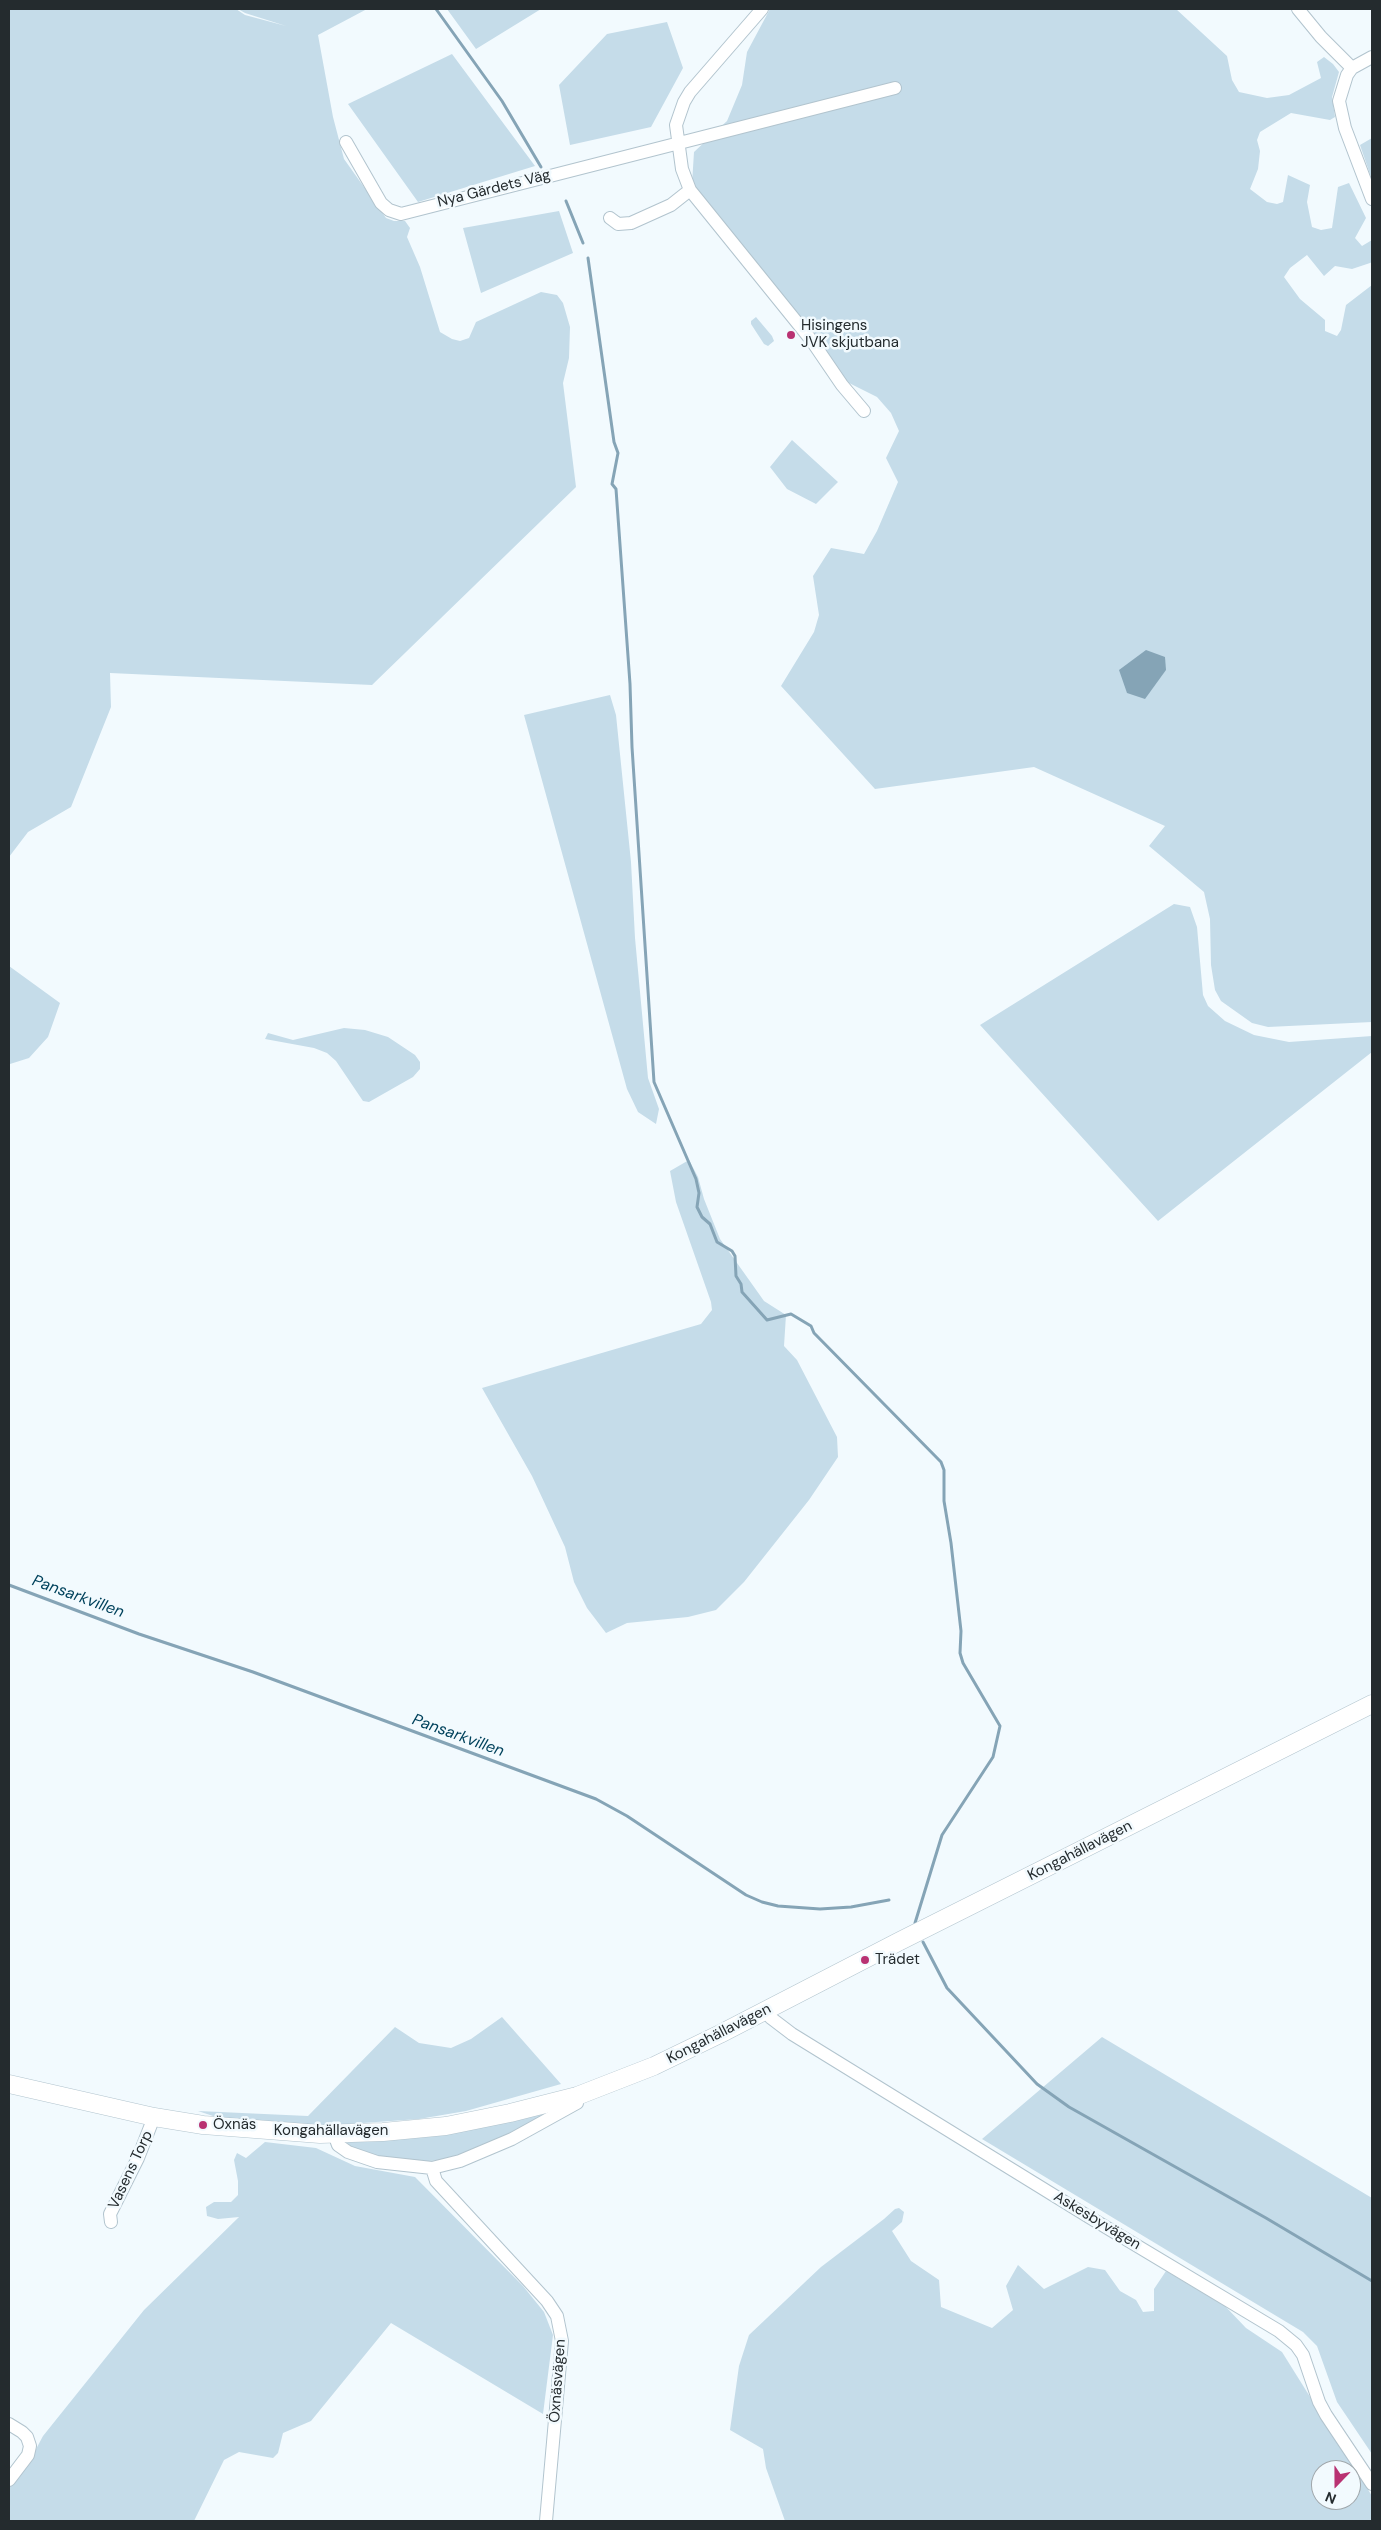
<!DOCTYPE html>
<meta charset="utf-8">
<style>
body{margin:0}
#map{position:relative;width:1381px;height:2530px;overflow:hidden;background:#f2fafe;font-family:"DM Sans",sans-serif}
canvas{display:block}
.frame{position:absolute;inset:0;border:10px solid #242b2e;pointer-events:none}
.north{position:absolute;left:1311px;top:2460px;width:50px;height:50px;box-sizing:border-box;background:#f2fafe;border:1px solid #a0a7ab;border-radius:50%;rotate:202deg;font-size:14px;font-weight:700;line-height:20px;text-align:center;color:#242b2e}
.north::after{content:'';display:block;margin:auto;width:18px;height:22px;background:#b93272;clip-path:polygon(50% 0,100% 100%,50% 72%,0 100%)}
</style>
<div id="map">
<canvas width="1381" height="2530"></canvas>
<div class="frame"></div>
<div class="north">N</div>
</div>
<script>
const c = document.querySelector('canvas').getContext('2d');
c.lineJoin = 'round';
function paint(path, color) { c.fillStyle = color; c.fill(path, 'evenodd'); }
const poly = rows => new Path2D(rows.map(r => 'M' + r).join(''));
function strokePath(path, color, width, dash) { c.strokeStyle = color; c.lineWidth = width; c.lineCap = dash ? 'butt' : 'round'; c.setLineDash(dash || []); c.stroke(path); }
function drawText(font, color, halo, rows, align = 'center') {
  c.font = font + ' "DM Sans",sans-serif'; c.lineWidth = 5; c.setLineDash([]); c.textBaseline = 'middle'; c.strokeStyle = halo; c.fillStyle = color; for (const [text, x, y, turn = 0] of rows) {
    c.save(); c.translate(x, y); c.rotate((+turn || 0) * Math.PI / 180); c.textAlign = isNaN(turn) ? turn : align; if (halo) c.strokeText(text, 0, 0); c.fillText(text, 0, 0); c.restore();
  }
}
paint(poly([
 [9,9,236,9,245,15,286,26,245,13,238,9,367,9,318,35,333,117,344,159,386,218,394,221,405,221,410,228,407,237,420,267,440,332,452,339,460,341,469,338,476,322,541,292,557,295,563,303,570,327,569,358,563,383,576,487,372,685,110,673,111,707,71,807,28,832,9,857],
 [447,9,541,9,476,49],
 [770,9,1176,9,1227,56,1232,80,1239,92,1267,98,1289,95,1321,78,1317,62,1324,57,1333,64,1339,72,1332,97,1335,117,1330,120,1291,113,1260,132,1257,140,1260,151,1258,169,1250,189,1267,202,1277,204,1283,202,1288,175,1310,185,1307,202,1312,227,1321,230,1332,228,1338,187,1349,183,1366,218,1355,238,1362,246,1372,240,1372,262,1370,263,1352,269,1335,266,1324,276,1307,255,1290,268,1284,277,1300,299,1325,320,1325,331,1337,336,1341,330,1346,305,1372,285,1372,1022,1268,1027,1252,1023,1221,1001,1215,990,1211,965,1210,919,1204,892,1149,846,1165,826,1034,767,875,789,781,686,814,632,819,615,813,576,831,548,864,554,877,531,898,482,886,458,899,431,891,413,877,397,843,380,809,326,770,282,692,184,694,152,727,121,742,85,747,52],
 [667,22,683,68,651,127,570,145,559,85,607,34],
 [452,54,535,166,418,202,348,104],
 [1372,138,1372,180,1360,145],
 [559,211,573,253,481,293,463,228],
 [756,317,772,336,774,341,768,346,764,344,751,324,751,321],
 [792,440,838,482,816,504,787,489,770,467],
 [610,695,616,715,631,862,635,938,648,1078,659,1109,656,1124,638,1112,627,1089,524,715],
 [1174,904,1190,907,1197,927,1203,995,1208,1006,1225,1021,1254,1035,1289,1042,1372,1036,1372,1052,1158,1221,980,1025],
 [9,966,60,1003,48,1037,29,1058,10,1064,9,1068],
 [344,1028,365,1030,388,1037,415,1055,420,1062,420,1069,413,1077,369,1102,363,1101,336,1061,327,1053,314,1048,265,1039,268,1033,293,1040],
 [689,1160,698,1177,704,1199,720,1239,764,1301,786,1315,784,1346,797,1360,837,1437,838,1457,809,1500,744,1582,716,1610,688,1617,627,1623,606,1633,587,1608,574,1582,565,1547,532,1476,482,1388,701,1324,712,1310,711,1302,676,1202,670,1171],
 [502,2017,561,2084,466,2111,419,2119,320,2126,216,2117,198,2111,308,2116,395,2027,419,2043,451,2048,471,2039],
 [1102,2037,1372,2198,1372,2454,1337,2402,1317,2346,1303,2332,982,2139],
 [552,2109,510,2136,445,2160,397,2163,349,2148,347,2141],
 [265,2142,316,2148,355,2166,415,2177,523,2286,544,2312,553,2335,543,2414,391,2323,311,2421,283,2433,278,2453,273,2458,239,2452,224,2460,194,2521,9,2521,9,2488,35,2451,43,2436,144,2310,239,2217,218,2219,207,2216,206,2207,214,2202,231,2202,238,2195,238,2181,234,2160,237,2153,246,2158],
 [899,2208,904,2212,902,2222,892,2231,911,2261,939,2280,941,2307,992,2328,1013,2310,1006,2286,1018,2265,1044,2289,1088,2267,1105,2270,1120,2291,1136,2300,1143,2312,1154,2311,1154,2289,1166,2271,1225,2306,1246,2328,1282,2352,1372,2496,1372,2521,785,2521,766,2468,763,2449,730,2430,739,2366,749,2335,821,2267,884,2219,895,2209],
 [1321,2470,1351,2470,1351,2500,1321,2500]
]), '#c5dce9');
paint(poly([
 [1146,650,1165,657,1166,670,1145,699,1127,693,1119,670]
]), '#85a4b6');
strokePath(poly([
 [436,9,502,101,541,167],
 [566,201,583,243],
 [588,258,614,442,618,453,612,484,616,489,630,684,632,747,654,1082,696,1179,699,1193,697,1207,702,1217,710,1224,717,1242,732,1251,735,1256,736,1276,741,1284,742,1292,767,1320,791,1314,811,1326,814,1333,941,1462,944,1470,944,1501,951,1543,961,1631,960,1653,963,1663,1000,1726,993,1757,942,1835,915,1923],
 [9,1585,139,1634,253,1672,596,1799,627,1816,746,1895,762,1902,778,1906,820,1909,851,1907,889,1900],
 [923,1942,947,1988,1037,2084,1069,2107,1266,2218,1372,2281]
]), '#85a4b6', 3);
const street = poly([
 [762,9,690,92,684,102,676,125,682,169,690,190,812,341,842,385,864,411],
 [1298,9,1321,37,1352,68],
 [1372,57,1352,68,1347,75,1339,101,1345,128,1372,199],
 [346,142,381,203,389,210,401,214,895,88],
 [610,218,618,224,631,223,671,205,690,190],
 [765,2011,771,2018,792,2034,1089,2217,1279,2331,1296,2345,1303,2355,1319,2402,1326,2415,1372,2484],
 [334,2134,338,2145,348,2152,377,2162,432,2168,460,2161,512,2139,577,2103,577,2096],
 [432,2168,436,2181,547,2301,557,2316,562,2341,546,2521],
 [111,2222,110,2214,138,2158,154,2117],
 [9,2424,22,2432,27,2437,30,2446,28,2455,9,2480]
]);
const secondary = poly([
 [9,2084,154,2117,203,2125,320,2134,383,2132,446,2126,510,2113,577,2096,654,2066,720,2034,900,1941,1372,1704]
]);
strokePath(street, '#b2c4ce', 14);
strokePath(secondary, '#b2c4ce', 19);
strokePath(street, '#fff', 12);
strokePath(secondary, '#fff', 18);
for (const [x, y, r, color] of [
 [791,335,5,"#b93272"],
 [865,1960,5,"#b93272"],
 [203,2125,5,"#b93272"]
]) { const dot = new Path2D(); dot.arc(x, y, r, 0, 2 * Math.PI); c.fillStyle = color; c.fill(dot); strokePath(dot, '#f2fafe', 2); }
drawText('15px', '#242b2e', '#f2fafe', [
 ["Nya Gärdets Väg",494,189,-14],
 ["Kongahällavägen",1080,1851,-27],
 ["Kongahällavägen",719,2034,-27],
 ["Kongahällavägen",331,2131],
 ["Vasens Torp",131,2170,-65],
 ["Askesbyvägen",1097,2221,31],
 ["Öxnäsvägen",558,2381,-86]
]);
drawText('15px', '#242b2e', '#f2fafe', [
 ["Hisingens",801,326],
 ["JVK skjutbana",801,343],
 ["Trädet",875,1960],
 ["Öxnäs",213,2125]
], 'left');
drawText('italic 16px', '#00425c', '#f2fafe', [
 ["Pansarkvillen",78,1597,20],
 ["Pansarkvillen",458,1736,20]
]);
</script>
